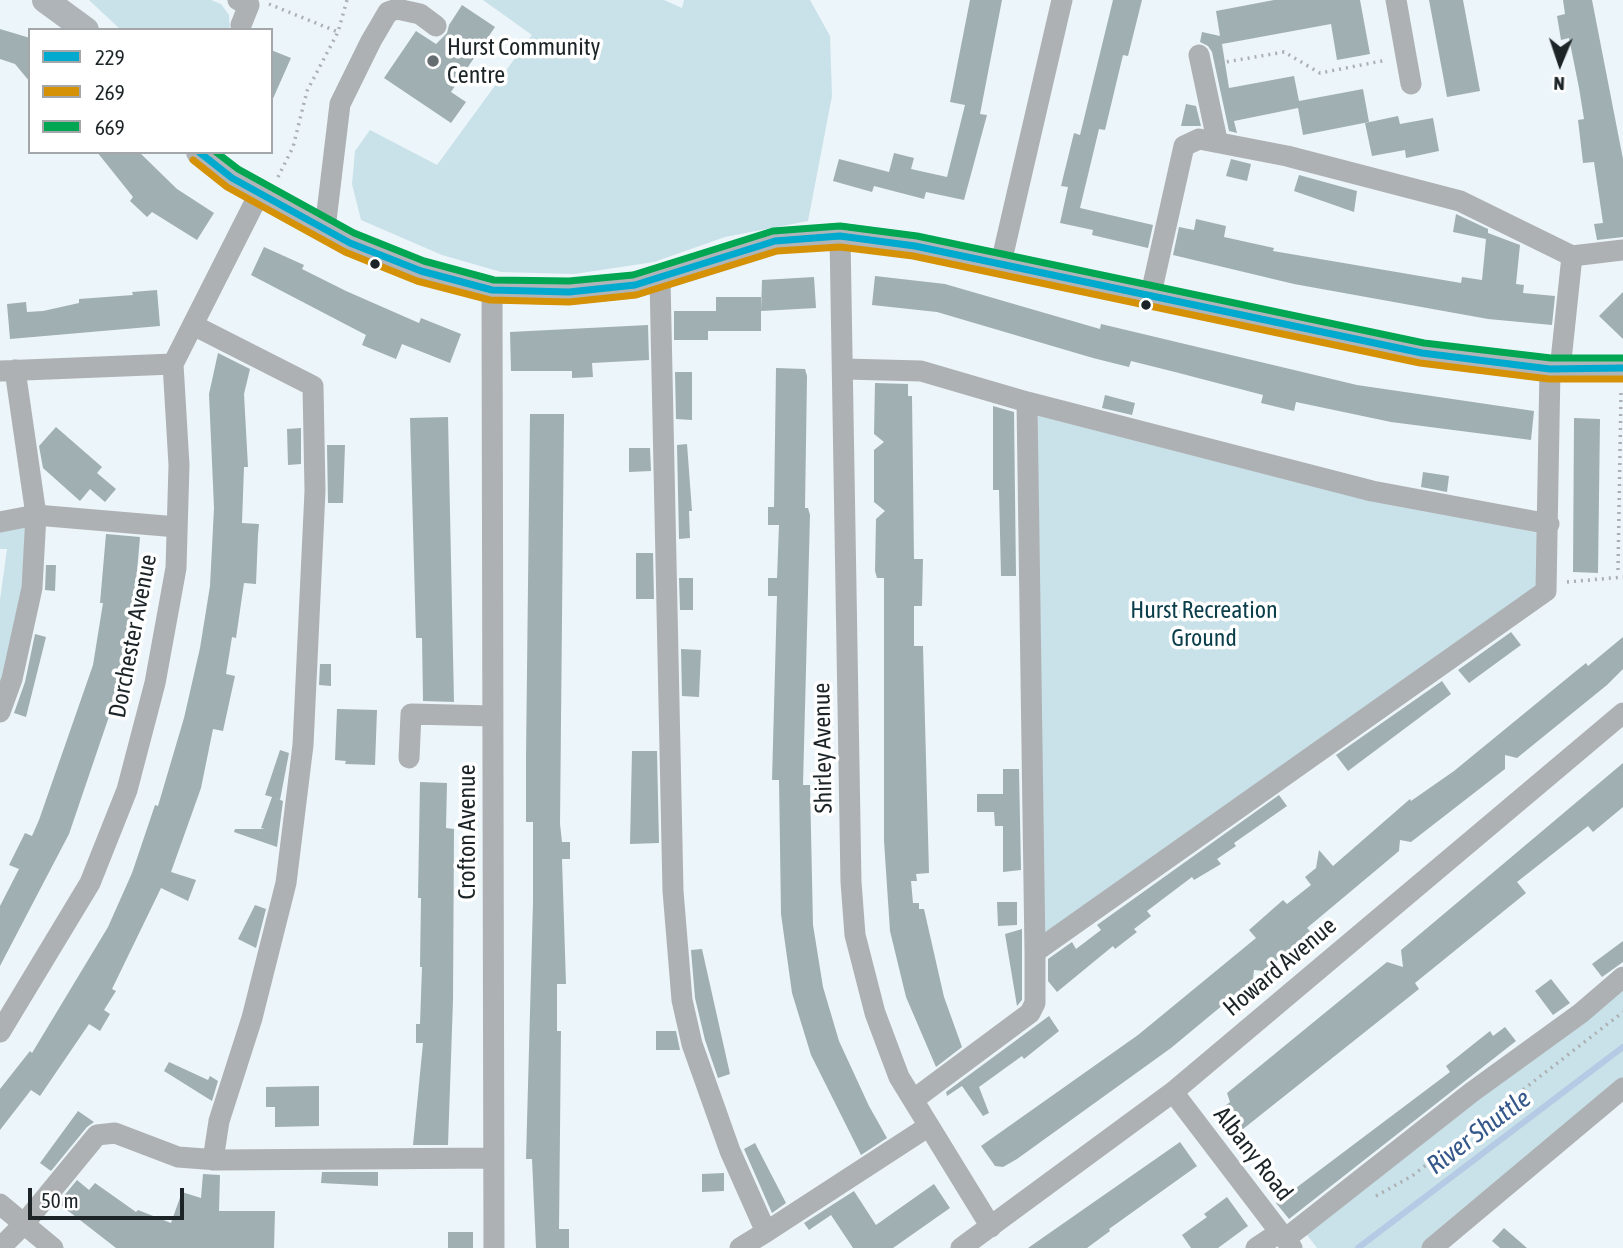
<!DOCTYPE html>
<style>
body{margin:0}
#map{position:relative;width:1623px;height:1248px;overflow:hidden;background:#ecf5f9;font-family:"Asap Condensed",sans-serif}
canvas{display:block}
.legend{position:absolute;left:28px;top:28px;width:245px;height:126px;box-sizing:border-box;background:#fff;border:2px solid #a4a7a9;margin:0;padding:9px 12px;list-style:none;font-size:21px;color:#1c2427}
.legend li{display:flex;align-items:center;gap:14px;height:35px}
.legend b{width:35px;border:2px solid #a4a7a9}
.north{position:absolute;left:1525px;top:28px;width:70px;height:70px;-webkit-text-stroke:5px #fff;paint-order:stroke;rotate:182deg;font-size:19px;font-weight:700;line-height:28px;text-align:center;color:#1c2427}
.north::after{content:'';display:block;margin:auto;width:24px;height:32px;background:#1c2427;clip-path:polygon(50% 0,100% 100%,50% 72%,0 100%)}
.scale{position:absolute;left:28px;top:1188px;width:156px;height:32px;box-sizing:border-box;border:4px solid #1c2427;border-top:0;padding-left:9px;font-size:21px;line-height:24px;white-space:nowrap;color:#1c2427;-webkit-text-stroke:5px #fff;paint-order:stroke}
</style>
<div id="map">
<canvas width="1623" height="1248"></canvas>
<ul class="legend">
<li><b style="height:9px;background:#00a9ce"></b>229</li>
<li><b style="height:9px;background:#d69206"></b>269</li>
<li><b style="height:9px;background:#00a651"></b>669</li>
</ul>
<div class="north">N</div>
<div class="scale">50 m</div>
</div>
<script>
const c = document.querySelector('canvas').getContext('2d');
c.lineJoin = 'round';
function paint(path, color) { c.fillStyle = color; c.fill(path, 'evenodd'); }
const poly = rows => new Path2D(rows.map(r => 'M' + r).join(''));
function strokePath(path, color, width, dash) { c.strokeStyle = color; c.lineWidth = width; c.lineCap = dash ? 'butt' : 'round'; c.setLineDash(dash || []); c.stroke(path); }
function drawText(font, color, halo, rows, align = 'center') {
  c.font = font + ' "Asap Condensed",sans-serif'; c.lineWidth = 7; c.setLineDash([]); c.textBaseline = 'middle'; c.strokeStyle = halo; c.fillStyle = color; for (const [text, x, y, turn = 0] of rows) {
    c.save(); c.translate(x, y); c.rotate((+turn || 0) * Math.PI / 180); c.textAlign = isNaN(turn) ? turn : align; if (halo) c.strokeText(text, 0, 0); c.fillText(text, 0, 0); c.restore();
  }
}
paint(poly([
 [89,0,211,0,221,4,229,15,230,30,121,30],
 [483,0,664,0,682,8,684,0,810,0,830,36,832,96,808,221,725,237,654,262,574,274,501,272,442,255,361,220,352,184,355,151,370,130,437,165,532,35],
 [1038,412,1371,497,1539,533,1536,592,1039,939],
 [33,520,30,573,0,698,0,600,7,549,0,549,0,527],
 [1623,985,1623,1088,1428,1248,1317,1248,1304,1231]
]), '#c9e1e8');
strokePath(poly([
 [1358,1248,1623,1047]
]), '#b4cae5', 6);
paint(poly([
 [970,0,1002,0,980,114,987,115,964,200,926,192,924,199,874,186,872,192,833,181,839,159,889,172,894,153,914,158,911,169,947,177,965,105,950,102],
 [1113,0,1142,0,1128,56,1123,55,1105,130,1099,129,1080,208,1153,225,1148,248,1092,235,1093,230,1060,223,1068,187,1061,186,1074,133,1080,135],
 [1274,0,1360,0,1370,54,1337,60,1331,24,1222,44,1229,88,1294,76,1299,101,1363,89,1369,122,1303,135,1298,108,1234,121,1237,133,1229,131,1212,52,1208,46,1200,42,1202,32,1220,36,1216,11],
 [1429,0,1463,0,1480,91,1447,97],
 [1563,0,1592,0,1623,159,1623,237,1597,240,1594,224,1603,223,1594,162,1583,163,1578,120,1584,119,1579,88,1569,38,1561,40,1557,16,1565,14],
 [462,5,495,27,451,92,466,102,451,123,384,78,416,31,436,44,447,33,449,25],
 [0,29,30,38,30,82,15,64,0,59],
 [271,50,291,58,271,103],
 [1186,104,1196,106,1201,126,1181,126],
 [1398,116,1400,124,1433,118,1439,151,1406,158,1405,150,1372,156,1365,123],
 [97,152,139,152,177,189,214,213,197,240,152,212,147,217,130,201,133,197],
 [1231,159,1251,164,1247,181,1226,176],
 [1299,175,1357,191,1354,212,1294,191],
 [1456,214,1488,229,1488,233,1520,245,1516,284,1524,285,1523,293,1555,296,1552,325,1488,319,1294,284,1173,255,1179,227,1194,230,1196,219,1226,226,1224,237,1274,248,1273,251,1461,283,1462,277,1482,280,1486,239,1453,232],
 [264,247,304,265,302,269,346,291,419,323,421,318,461,334,450,363,402,344,396,359,362,345,366,335,251,275],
 [875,276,945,284,1100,329,1101,324,1357,385,1534,411,1531,440,1391,422,1296,402,1294,411,1261,403,1263,395,1175,372,1131,361,1129,367,1093,358,937,312,872,305],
 [814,277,816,308,761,311,761,331,708,331,708,340,674,340,674,311,716,311,716,297,761,297,761,311,762,280],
 [157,290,160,326,10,339,7,304,26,302,27,312,43,311,79,303,79,299,133,295,132,292],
 [1623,292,1623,339,1599,316],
 [648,325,649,360,592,363,593,377,572,378,572,371,511,371,510,332],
 [218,353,250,369,244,394,248,467,244,467,242,523,259,524,258,535,256,584,244,583,236,638,232,637,226,674,235,676,223,731,213,729,201,788,171,872,196,880,188,901,161,888,112,989,116,991,104,1010,110,1014,100,1031,89,1024,40,1096,31,1090,0,1130,0,1089,30,1051,32,1053,108,927,132,873,155,805,158,806,184,718,200,648,210,586,214,508,209,394],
 [776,368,805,369,807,376,805,508,808,508,810,515,803,785,810,785,813,925,823,987,839,1041,869,1106,887,1138,861,1155,811,1055,792,993,781,914,779,780,772,780,777,596,768,596,768,578,777,578,779,525,768,525,768,507,774,507],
 [675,372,692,372,692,420,676,419],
 [875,383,908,384,908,396,912,396,914,559,923,559,922,606,914,606,914,646,923,646,929,873,916,874,917,881,911,881,913,903,919,903,919,909,924,909,944,997,962,1047,936,1067,906,997,890,931,884,841,884,578,877,578,875,571,876,519,885,511,874,502,874,450,884,442,874,434],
 [1105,395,1135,403,1132,415,1102,408],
 [993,406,1014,412,1016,576,1001,576,999,490,993,490],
 [530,414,564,414,560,824,562,842,570,842,570,859,562,859,566,984,557,984,557,1031,561,1031,559,1229,569,1229,569,1248,536,1248,532,1159,526,1159,533,902,533,822,526,822,526,756],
 [448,417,454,702,423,701,422,638,416,638,410,418],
 [1574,418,1600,419,1598,573,1573,572],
 [56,427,102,467,97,473,116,489,105,502,90,489,80,501,43,468,39,446],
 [301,428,301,464,288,465,287,429],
 [687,444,692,511,689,511,690,538,679,539,677,445],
 [327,445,345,445,343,503,328,503],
 [629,448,650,448,651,471,629,472],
 [1423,472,1449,476,1447,492,1421,487],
 [106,534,140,537,134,606,118,690,69,834,0,966,0,906,19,869,9,865,25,833,32,836,39,820,93,665,103,603,100,603],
 [636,553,653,553,654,599,636,599],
 [46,565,56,565,55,591,45,590],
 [679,578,693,578,693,610,680,610],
 [1511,632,1521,645,1469,683,1458,670],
 [35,634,46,637,26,717,14,713,25,682],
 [1623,637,1623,669,1607,685,1517,758,1505,755,1505,769,1411,842,1400,840,1399,851,1307,928,1310,931,1305,937,1264,971,1254,970,1253,980,1171,1048,1017,1159,1003,1167,995,1166,981,1146,1138,1035,1256,938,1249,930,1283,900,1287,904,1311,885,1305,877,1316,868,1319,850,1333,866,1410,799,1411,801,1454,771,1576,671,1586,663,1588,666],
 [681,649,701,650,699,697,682,696],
 [320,664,331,664,331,686,319,685],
 [1442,681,1451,694,1348,771,1336,755],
 [337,709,377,710,375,765,345,764,346,761,335,760],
 [280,750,289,753,280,800,275,798,283,801,277,847,234,832,235,829,265,829,261,828,272,797,265,795],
 [632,751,657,751,659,843,630,844],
 [1623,763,1623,807,1593,832,1588,826,1517,882,1526,893,1415,983,1419,989,1238,1133,1220,1110,1230,1102,1227,1093,1387,962,1403,967,1401,950],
 [1003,769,1019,769,1021,870,1003,872,1003,826,995,826,994,812,977,812,977,794,1003,794],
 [420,782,447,783,446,828,454,829,453,1000,448,1145,413,1145,423,1043,416,1043,416,1024,420,1024,422,967,420,967,421,898,418,898],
 [1279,795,1287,806,1234,843,1236,846,1217,859,1221,864,1194,880,1192,877,1147,911,1151,916,1134,929,1137,932,1115,949,1113,946,1057,992,1048,981,1048,959,1072,942,1076,949,1101,930,1097,925],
 [997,902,1017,902,1017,925,998,926],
 [255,905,266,909,256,948,238,939],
 [1022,929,1022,1000,1017,1006,1005,934],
 [1623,941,1623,962,1602,977,1592,964],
 [702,949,730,1074,718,1078,705,1040,695,998,691,950],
 [1551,979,1570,1003,1553,1015,1535,991],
 [1049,1016,1059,1031,1024,1059,1022,1056,979,1087,989,1113,983,1116,962,1086,947,1096,946,1092],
 [1505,1027,1516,1041,1289,1219,1276,1203,1450,1072,1446,1066,1490,1031,1493,1036],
 [656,1031,676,1031,680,1050,656,1050],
 [169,1062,208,1080,210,1076,218,1081,212,1101,164,1071],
 [319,1086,319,1126,275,1127,275,1107,266,1107,266,1087],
 [78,1111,94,1122,87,1127,51,1171,40,1163],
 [1180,1142,1197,1166,1109,1229,1110,1231,1087,1248,1028,1248],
 [755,1143,786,1203,772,1213,744,1149],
 [322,1172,378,1172,378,1186,321,1183],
 [724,1173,724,1191,702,1192,702,1174],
 [203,1174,220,1175,219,1211,275,1211,274,1248,116,1248,58,1203,77,1180,89,1190,95,1183,136,1212,138,1210,171,1223,182,1192,201,1198],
 [934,1184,950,1208,893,1248,853,1248,831,1215,809,1230,804,1223,854,1191,876,1225],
 [1227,1197,1248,1226,1218,1248,1191,1248,1182,1235,1207,1217,1204,1214],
 [1504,1228,1527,1248,1500,1248,1492,1241],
 [448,1232,473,1232,473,1248,448,1248]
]), '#a0afb2');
strokePath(poly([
 [269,4,338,32],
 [1220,63,1284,52,1320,73,1387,60],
 [278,177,293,147,307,91,338,32,347,0],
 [1618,570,1621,392],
 [1567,582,1623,577],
 [1376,1196,1412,1176,1623,1012]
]), '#acb0b2', 3.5, [2, 5]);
strokePath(poly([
 [238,0,249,5,241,25],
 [1396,0,1411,84],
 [1199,55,1217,140],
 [325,229,340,104,371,41,388,12,397,9,420,14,436,26],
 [840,236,851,882,855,935,875,1013,899,1077,991,1227],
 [1001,263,1062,0],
 [660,279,673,891,682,1000,692,1044,730,1151,766,1232,929,1126],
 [492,290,494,1248],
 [1150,298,1184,146,1199,139,1287,156,1460,201,1572,256,1623,250],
 [193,325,313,386,315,491,303,745,286,883,252,1018,219,1121,213,1160],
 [845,369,921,371,1027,402,1035,952,1546,591,1550,369],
 [1560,370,1572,256],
 [0,371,173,364],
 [1027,402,1372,491,1549,524],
 [0,522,36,515,15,370],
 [0,712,12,679,32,588,36,515,177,527],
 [409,758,411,714,493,716],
 [0,1032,90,883,127,790,155,683,176,568,179,465,173,364,259,194],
 [1173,1092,1292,1248],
 [913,1100,1030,1013,1035,1003,1035,952],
 [0,1204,53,1248],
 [1285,1239,1472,1092,1581,1013,1623,977],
 [0,1248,23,1225,97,1135,115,1133,178,1157,218,1160,493,1158],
 [740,1248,766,1232],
 [961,1248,1173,1092,1623,713],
 [1256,1248,1280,1232],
 [1432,1248,1623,1088]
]), '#aeb1b3', 21);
strokePath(poly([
 [45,0,86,30],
 [199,152,232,178,350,243,421,271,492,290,569,292,635,285,775,241,840,236,915,246,1422,353,1550,369,1623,369]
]), '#afb4b8', 26);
strokePath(poly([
 [199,152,232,178,350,243,421,271,492,290,569,292,635,285,775,241,840,236,915,246,1422,353,1550,369,1623,368]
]), '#00a9ce', 7);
strokePath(poly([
 [193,160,227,187,345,252,417,281,490,300,569,302,636,295,777,251,840,247,913,256,1420,363,1549,379,1623,379]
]), '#d69206', 7);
strokePath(poly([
 [216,152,238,169,354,233,424,261,494,280,569,281,633,275,773,231,840,226,917,236,1424,343,1551,358,1623,358]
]), '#00a651', 7);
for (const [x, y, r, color] of [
 [433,61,7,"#656d70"],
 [375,264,6,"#1c2427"],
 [1146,305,6,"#1c2427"]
]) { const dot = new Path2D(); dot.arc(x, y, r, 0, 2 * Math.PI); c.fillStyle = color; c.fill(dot); strokePath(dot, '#fff', 2.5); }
drawText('24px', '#1c2427', '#fff', [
 ["Hurst Community",447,47],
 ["Centre",447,75]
], 'left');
drawText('24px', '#0b3e4b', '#fff', [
 ["Hurst Recreation",1204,610],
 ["Ground",1204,638]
]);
drawText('24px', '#1c2427', '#fff', [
 ["Dorchester Avenue",133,636,-79],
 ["Shirley Avenue",823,748,-91],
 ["Crofton Avenue",467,832,-90],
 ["Howard Avenue",1280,967,-40],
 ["Albany Road",1253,1154,52]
]);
drawText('italic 26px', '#34588a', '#fff', [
 ["River Shuttle",1479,1132,-37]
]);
</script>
